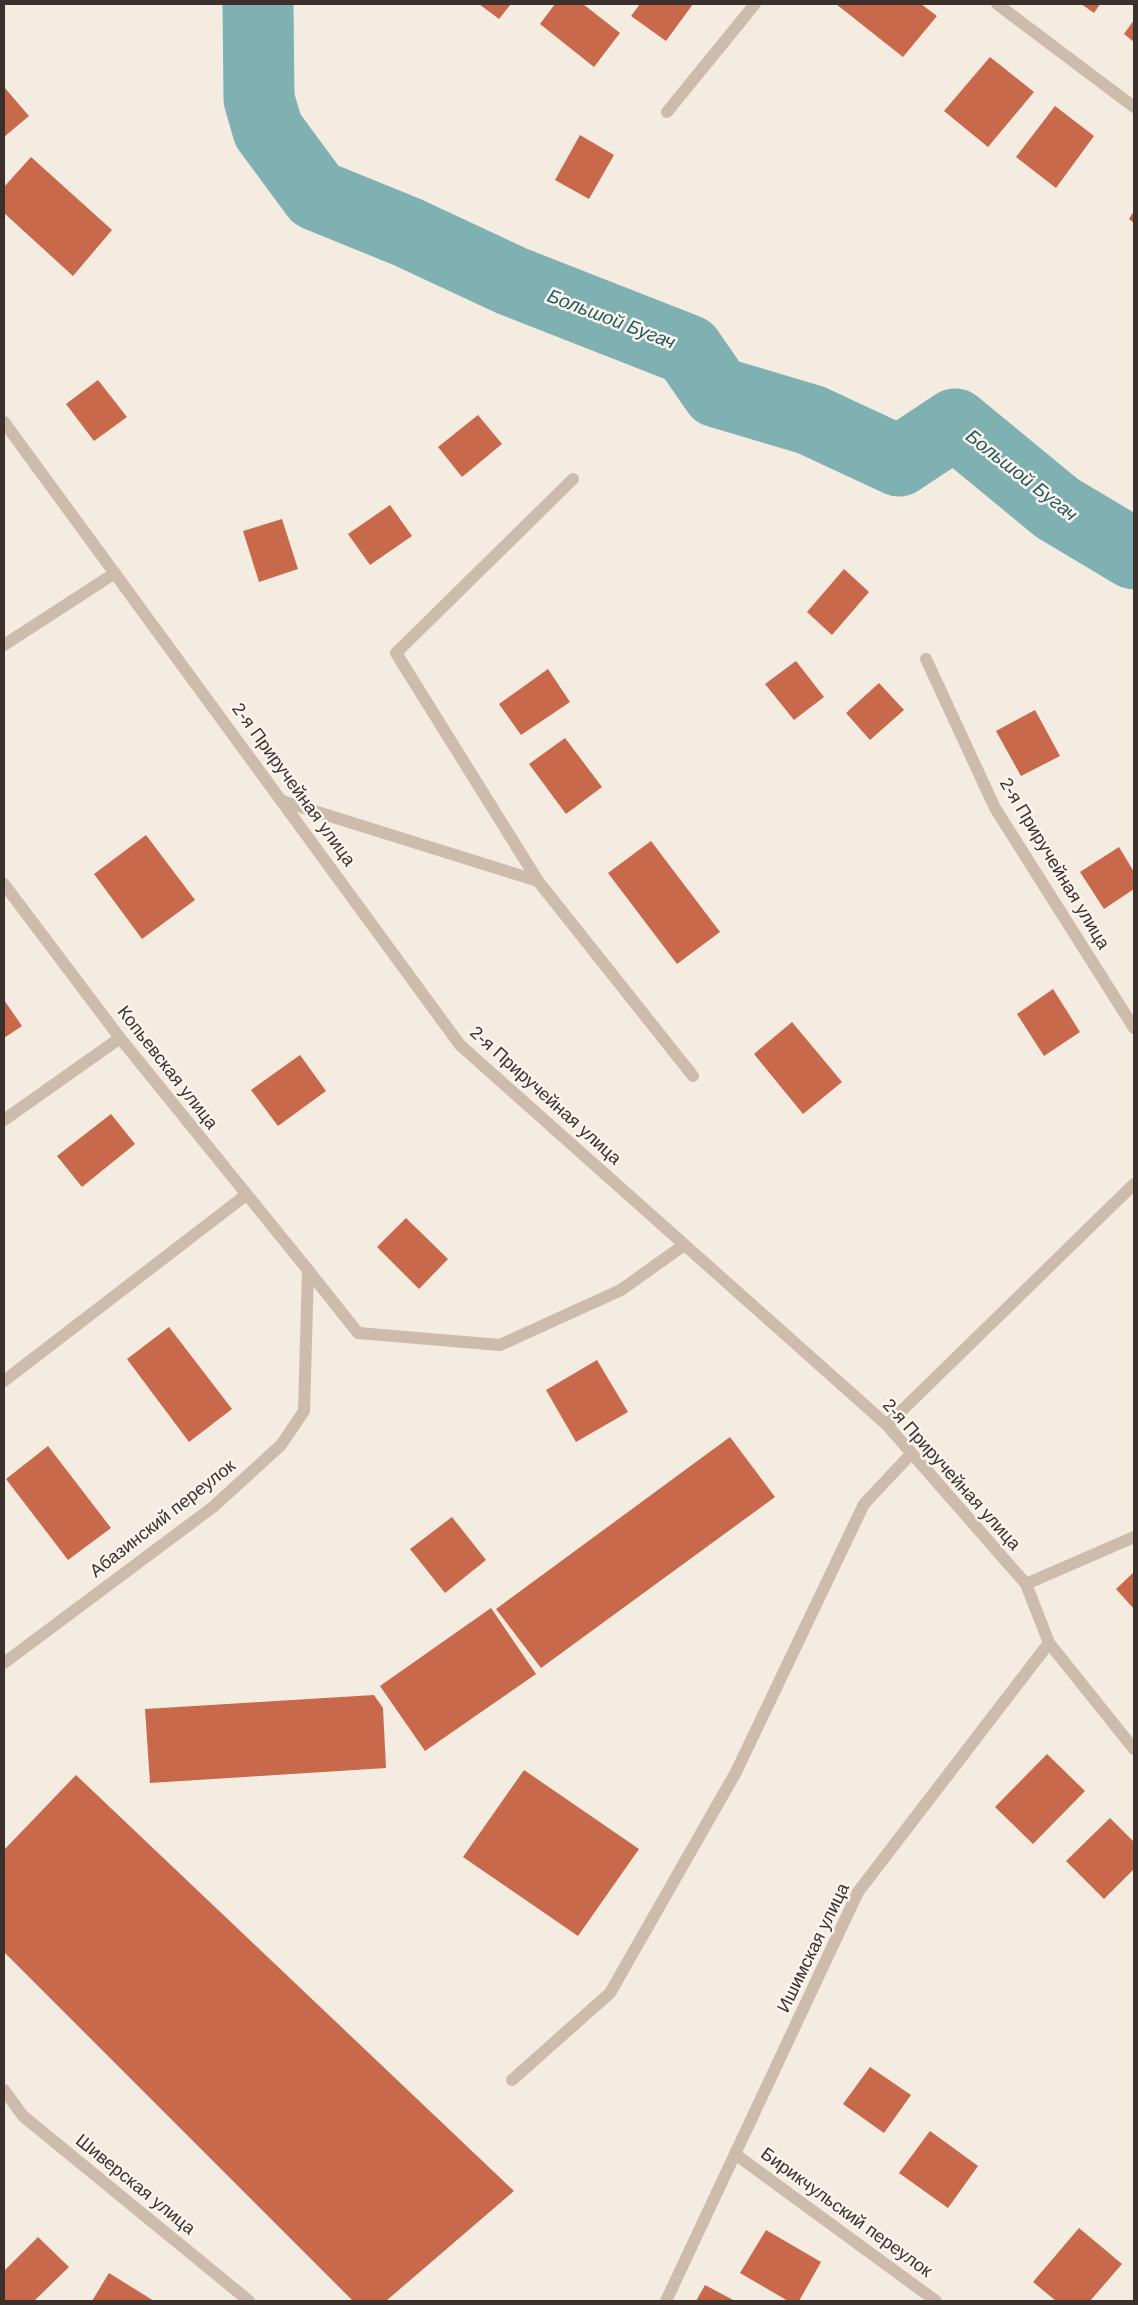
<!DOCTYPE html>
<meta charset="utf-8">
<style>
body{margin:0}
#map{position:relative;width:1138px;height:2305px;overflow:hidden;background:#f4ebe1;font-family:Helvetica,sans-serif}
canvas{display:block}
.frame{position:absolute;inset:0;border:5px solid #3b302b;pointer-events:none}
</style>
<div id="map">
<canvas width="1138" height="2305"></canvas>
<div class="frame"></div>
</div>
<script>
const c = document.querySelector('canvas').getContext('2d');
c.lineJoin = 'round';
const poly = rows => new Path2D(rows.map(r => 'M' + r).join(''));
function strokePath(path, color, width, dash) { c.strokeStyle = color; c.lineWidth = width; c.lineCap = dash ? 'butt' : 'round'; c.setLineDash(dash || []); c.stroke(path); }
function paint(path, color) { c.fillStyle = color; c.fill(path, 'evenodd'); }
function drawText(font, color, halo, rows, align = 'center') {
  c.font = font + ' Helvetica,sans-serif'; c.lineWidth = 5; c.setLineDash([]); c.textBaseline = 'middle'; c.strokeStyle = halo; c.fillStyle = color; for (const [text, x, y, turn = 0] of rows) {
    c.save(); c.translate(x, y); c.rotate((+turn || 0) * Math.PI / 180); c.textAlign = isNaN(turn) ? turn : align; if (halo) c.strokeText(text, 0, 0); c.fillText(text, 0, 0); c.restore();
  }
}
strokePath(poly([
 [258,4,259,99,268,130,316,195,407,232,512,281,688,350,717,392,811,420,899,461,955,424,1057,508,1134,554]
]), '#7fb0b2', 71);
paint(poly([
 [479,4,511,4,499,19],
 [555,4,583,4,620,33,594,67,540,24],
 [640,4,693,4,666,41,631,16],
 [836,4,921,4,937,16,903,57],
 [1081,4,1100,4,1094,13],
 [1134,20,1134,42,1124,34],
 [990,57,1034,92,988,147,944,111],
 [4,87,29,116,4,137],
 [1055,106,1094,136,1056,188,1016,157],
 [580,135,614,155,589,199,555,180],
 [31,157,112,230,73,276,4,213,4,187],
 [1134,211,1134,223,1129,219],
 [98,380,127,417,94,441,66,404],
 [478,415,502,444,462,477,438,447],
 [390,505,412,536,370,565,348,534],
 [282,519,298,569,259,582,243,531],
 [844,569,869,592,832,635,807,612],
 [796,661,824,697,794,720,765,684],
 [548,669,570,702,521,735,499,704],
 [879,683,904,710,870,740,846,713],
 [1035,710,1060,756,1021,776,996,731],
 [565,738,602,787,566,814,529,764],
 [146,835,195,900,142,939,94,874],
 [651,841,720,932,677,964,608,873],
 [1119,847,1134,872,1134,889,1104,909,1080,872],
 [1053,989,1080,1032,1044,1056,1017,1014],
 [4,1000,22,1026,4,1038],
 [792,1022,842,1082,803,1114,754,1054],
 [300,1055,326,1091,278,1126,251,1090],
 [111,1114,135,1144,82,1187,57,1156],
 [406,1218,448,1259,419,1289,377,1247],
 [169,1327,232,1409,189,1442,127,1359],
 [597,1360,628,1412,576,1442,546,1390],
 [730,1437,775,1497,541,1668,496,1609],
 [48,1446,111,1528,68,1560,6,1479],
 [452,1517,486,1560,445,1593,410,1549],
 [1134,1572,1134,1609,1116,1589],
 [491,1608,536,1674,425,1751,380,1686],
 [374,1695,383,1708,386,1768,150,1783,145,1709],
 [1047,1754,1085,1791,1033,1844,995,1807],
 [524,1770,639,1849,578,1936,463,1857],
 [76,1775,514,2191,386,2301,353,2301,4,1952,4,1850],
 [1110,1818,1134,1842,1134,1869,1104,1899,1066,1861],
 [870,2067,911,2095,884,2133,843,2104],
 [930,2131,978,2166,948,2208,899,2173],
 [1079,2228,1122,2264,1090,2301,1056,2301,1033,2282],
 [766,2230,821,2262,799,2301,788,2301,740,2273],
 [38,2237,69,2267,34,2301,4,2301,4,2271],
 [109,2273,154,2301,92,2301],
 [705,2285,735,2301,696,2301]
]), '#c8694b');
strokePath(poly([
 [573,479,396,653,538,881,693,1076],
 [282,801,538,881],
 [4,1381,246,1195],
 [512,2080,610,1993,736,1772,864,1504,911,1454]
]), '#cdbbac', 12);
strokePath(poly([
 [997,4,1134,107],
 [667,112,755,4],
 [4,422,460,1045,887,1425,1026,1584,1049,1643,1134,1749],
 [4,645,115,573],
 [926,659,995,808,1134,1028],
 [4,884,120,1038,308,1270],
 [4,1120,120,1038],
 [887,1425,1134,1184],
 [1026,1584,1134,1537],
 [4,1663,213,1507,281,1445,304,1411,308,1270,358,1333,500,1345,621,1290,684,1245],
 [4,2090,23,2116,249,2301],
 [735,2154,936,2301],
 [666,2301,858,1892,1049,1643]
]), '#cdbbac', 12);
drawText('18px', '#3b302b', '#fbf5ee', [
 ["2-я Приручейная улица",293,785,54],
 ["2-я Приручейная улица",1054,864,59],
 ["Копьевская улица",167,1068,52],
 ["2-я Приручейная улица",545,1096,42],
 ["2-я Приручейная улица",951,1475,48],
 ["Абазинский переулок",163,1519,-38],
 ["Ишимская улица",814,1948,-64],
 ["Шиверская улица",135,2185,39],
 ["Бирикчульский переулок",846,2213,36]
]);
drawText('italic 19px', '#1f5a5e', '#fbf5ee', [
 ["Большой Бугач",611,320,21],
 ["Большой Бугач",1021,476,38]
]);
</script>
